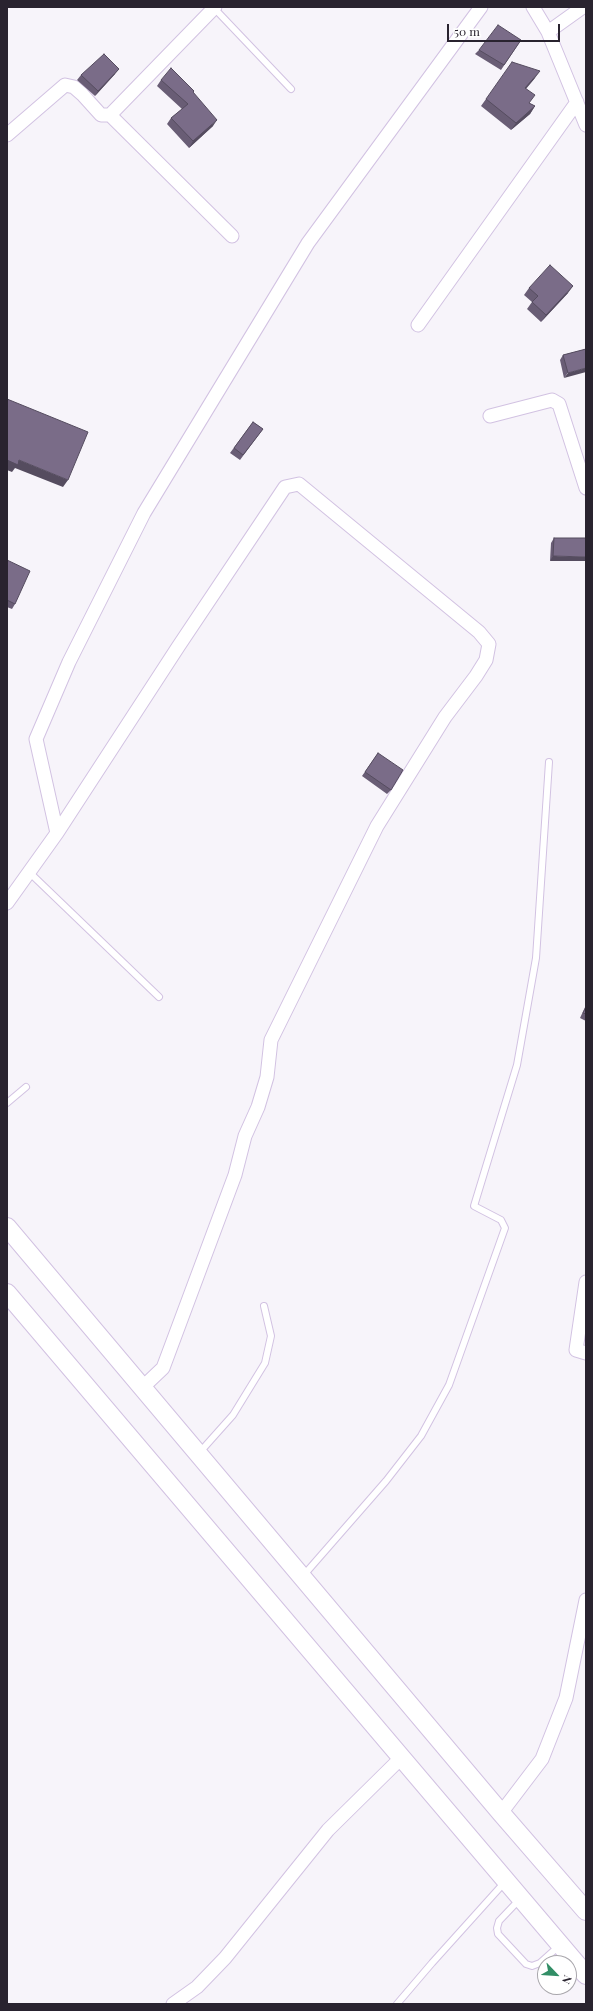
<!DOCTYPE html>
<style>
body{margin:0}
#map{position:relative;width:593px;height:2011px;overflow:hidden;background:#f7f4fa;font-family:"Playfair Display",serif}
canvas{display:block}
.frame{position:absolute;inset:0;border:8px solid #29232f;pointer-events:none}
.north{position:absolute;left:537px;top:1955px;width:40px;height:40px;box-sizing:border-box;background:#fff;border:1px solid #a9a7ac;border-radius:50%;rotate:115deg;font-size:11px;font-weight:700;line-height:16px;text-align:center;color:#29232f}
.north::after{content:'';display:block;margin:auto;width:14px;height:18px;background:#328e66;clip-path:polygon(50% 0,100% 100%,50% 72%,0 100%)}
.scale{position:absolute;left:447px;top:24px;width:113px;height:18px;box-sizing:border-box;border:2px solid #29232f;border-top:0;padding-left:5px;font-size:12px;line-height:14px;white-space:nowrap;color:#29232f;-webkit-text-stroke:3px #fff;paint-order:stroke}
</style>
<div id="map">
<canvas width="593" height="2011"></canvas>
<div class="frame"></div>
<div class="north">N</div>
<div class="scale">50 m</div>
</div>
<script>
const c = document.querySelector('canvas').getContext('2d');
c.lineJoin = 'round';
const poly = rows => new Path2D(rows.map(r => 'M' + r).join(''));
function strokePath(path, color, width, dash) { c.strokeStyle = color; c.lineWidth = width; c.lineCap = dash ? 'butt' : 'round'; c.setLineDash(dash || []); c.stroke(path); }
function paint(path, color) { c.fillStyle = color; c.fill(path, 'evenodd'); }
const service = poly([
 [214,8,291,89],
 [29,872,159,997],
 [7,1103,26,1087],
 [200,1452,233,1415,265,1363,271,1336,264,1306],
 [303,1576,386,1481,421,1436,449,1385,505,1228,501,1220,474,1206,517,1065,536,958,549,762],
 [519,1900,499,1921,497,1928,498,1934,526,1964,532,1966,540,1963,559,1946],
 [397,2004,432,1963,504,1883]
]);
const minor = poly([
 [533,7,548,32,586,125],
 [548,32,583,7],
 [110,115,232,236],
 [7,135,65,85,74,87,82,94,101,115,110,115,215,7],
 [418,325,577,102],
 [490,416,552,400,559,404,586,488],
 [57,833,36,739,69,662,144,513,308,243,481,7],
 [7,903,57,833,178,647,285,487,299,484,479,632,489,644,486,660,476,676,445,717,377,826,271,1040,267,1077,258,1107,245,1136,235,1175,163,1368,143,1387],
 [586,1282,576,1350,586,1353],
 [501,1813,542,1759,566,1698,586,1600],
 [173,2004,197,1987,225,1958,328,1830,401,1758]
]);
const secondary = poly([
 [7,1227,501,1813,586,1911],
 [7,1293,586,1975]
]);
strokePath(service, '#d2c2e2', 8);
strokePath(minor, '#d2c2e2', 15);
strokePath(secondary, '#d2c2e2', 20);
strokePath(service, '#fff', 6);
strokePath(minor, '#fff', 13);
strokePath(secondary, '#fff', 18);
paint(poly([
 [521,40,501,70,475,54,479,50],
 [115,74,95,96,77,80,81,75],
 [535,78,526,89,529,103,535,106,530,114,511,130,481,106,486,99],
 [161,80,193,92,213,126,189,148,167,124,171,118,182,109,157,86],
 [529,288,568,293,541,322,527,309,532,302,524,295],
 [586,349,564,378,560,360,563,355],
 [253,422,263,429,240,460,230,453],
 [554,538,586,538,550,561,551,543],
 [7,560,15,604,12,609,7,607],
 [378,753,391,790,387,794,362,776],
 [586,1005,586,1021,580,1018]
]), '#695d75');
paint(poly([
 [119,69,115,74,95,96,98,91],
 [540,71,535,78,520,95,525,88],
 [535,106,530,114,511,130,516,123],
 [217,120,213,126,189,148,193,141],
 [573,286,568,293,541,322,546,315],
 [586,368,586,372,564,378,568,373],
 [7,460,19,460,68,480,63,487,15,468,12,472,7,470],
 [553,556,586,557,586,561,550,561]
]), '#554c5f');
const building = poly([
 [498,25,521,40,504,65,479,50,498,25],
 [104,54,119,69,98,91,81,75,104,54],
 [512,62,540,71,525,88,535,95,529,103,535,106,516,123,486,99,512,62],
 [171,68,194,91,193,92,217,120,193,141,171,118,188,104,161,80,171,68],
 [550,265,573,286,546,315,532,302,538,296,529,288,550,265],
 [586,349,586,368,568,373,563,355,586,349],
 [7,399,88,432,68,480,19,460,18,465,7,460,7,399],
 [253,422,263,429,243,455,234,448,253,422],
 [554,538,586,538,586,557,553,556,554,538],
 [7,560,30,571,15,604,7,600,7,560],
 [378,753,403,770,391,790,365,772,378,753],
 [586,1007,586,1014,583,1013,586,1007]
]);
paint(building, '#7a6c88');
strokePath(building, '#554c5f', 1);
</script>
